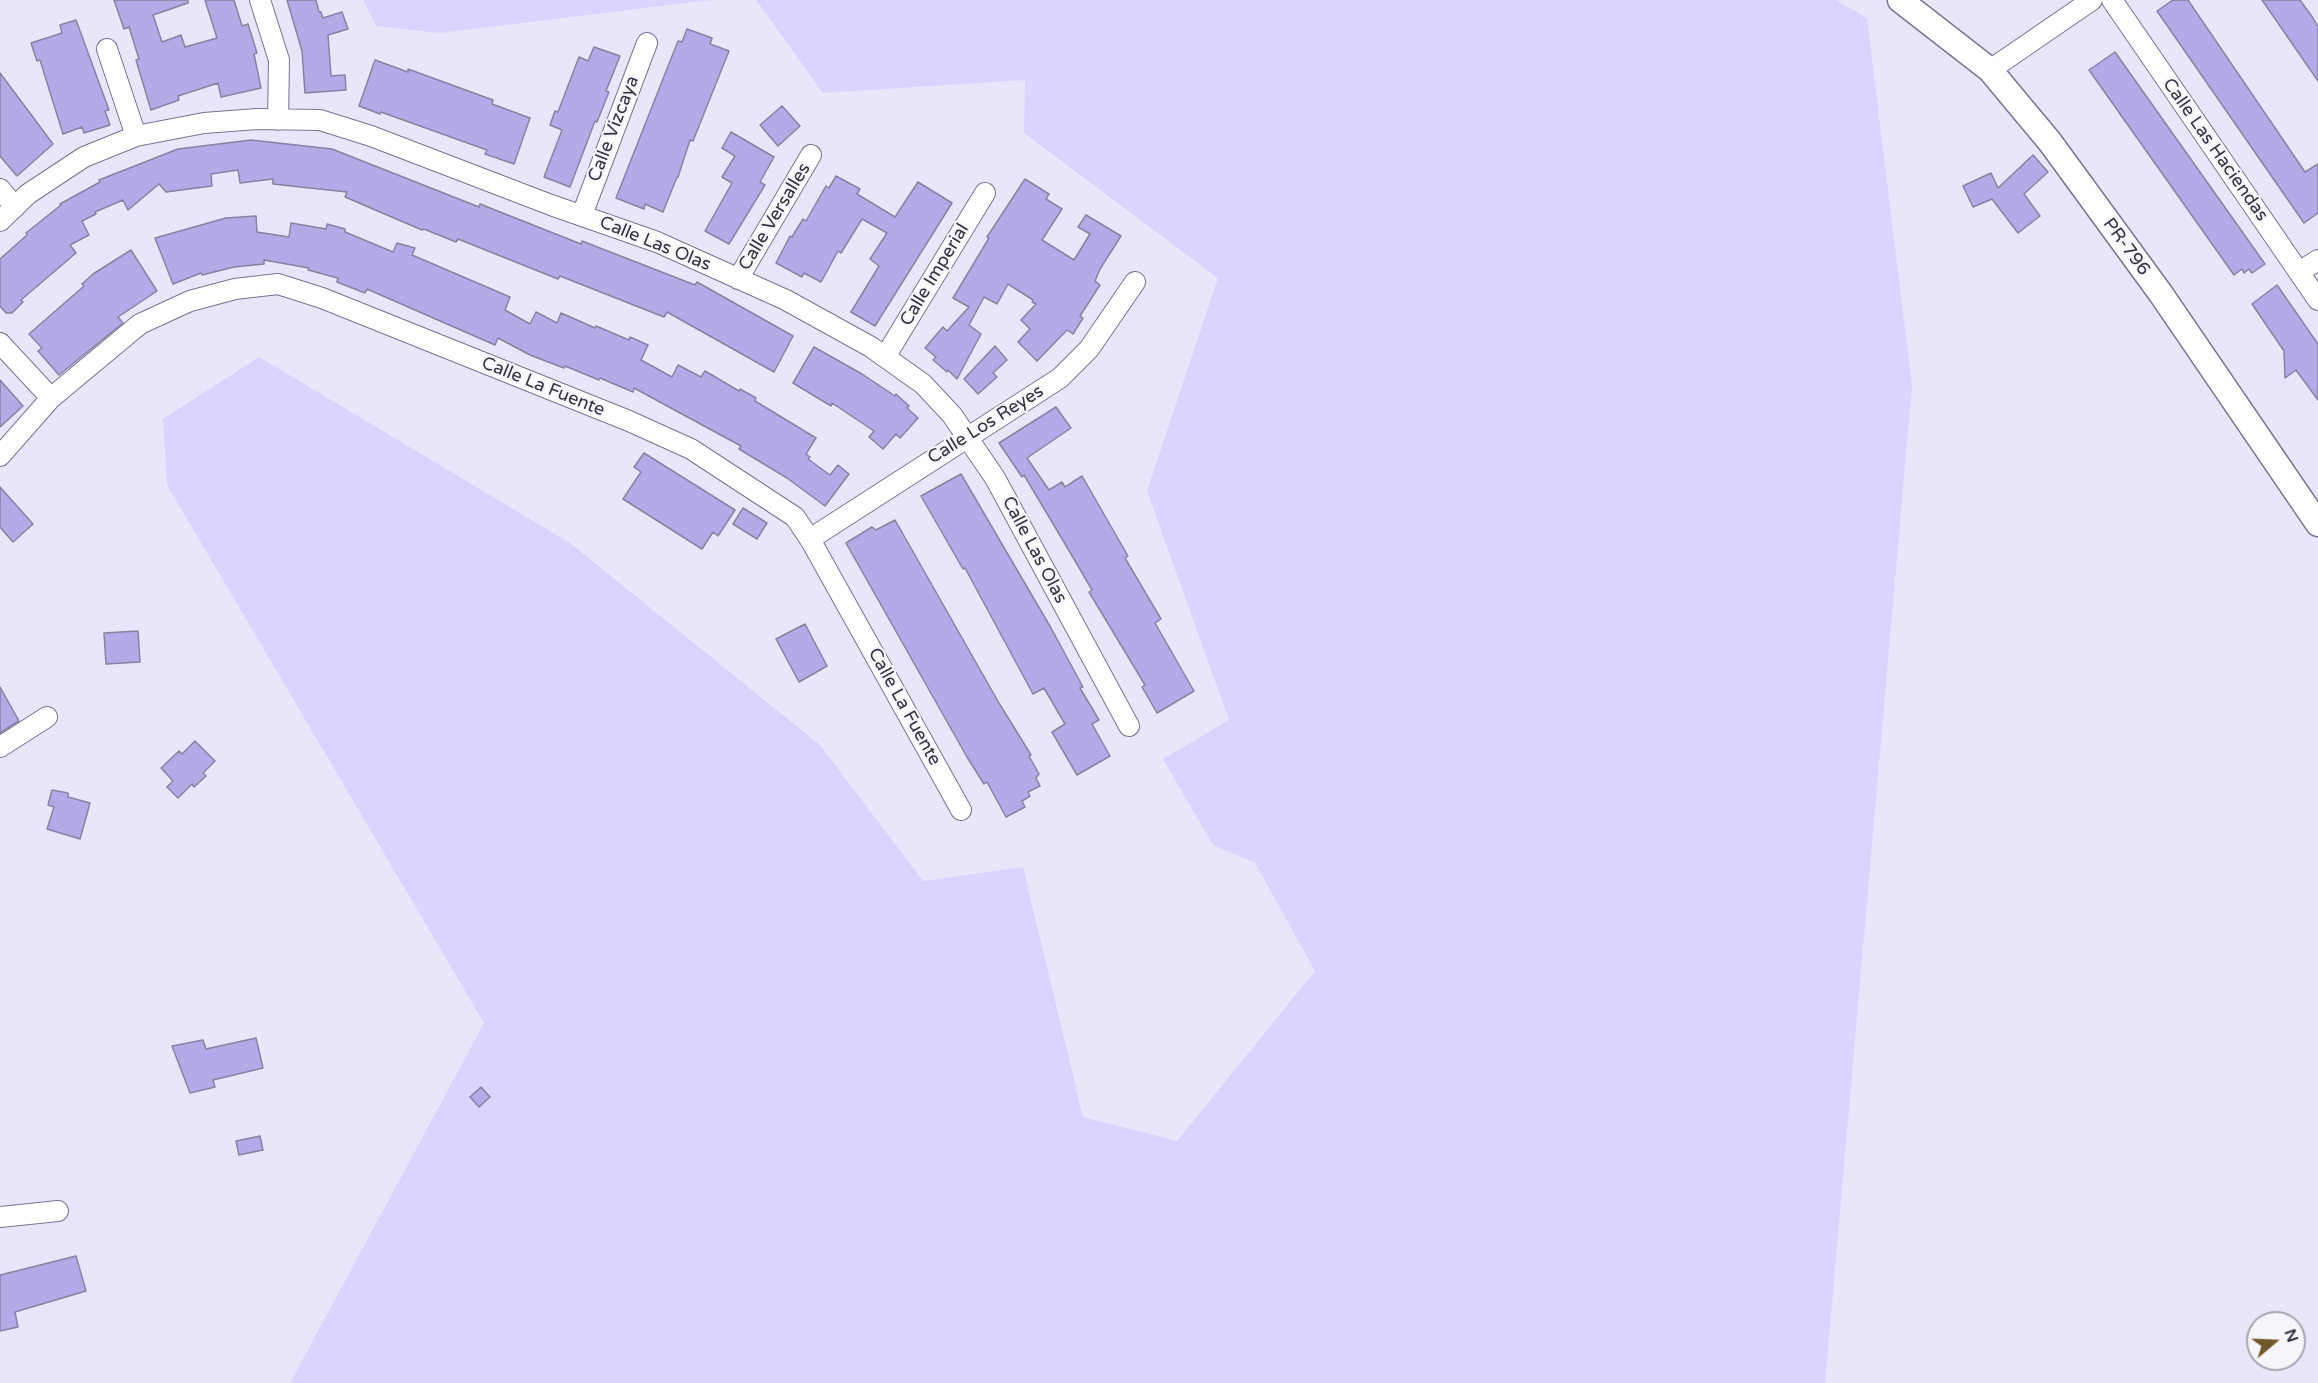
<!DOCTYPE html>
<style>
body{margin:0}
#map{position:relative;width:2318px;height:1383px;overflow:hidden;background:#e8e6fa;font-family:"Varela Round",sans-serif}
canvas{display:block}
.north{position:absolute;left:2246px;top:1311px;width:60px;height:60px;box-sizing:border-box;background:#f5f5fb;border:2px solid #a7a7af;border-radius:50%;rotate:71deg;font-size:16px;font-weight:700;line-height:24px;text-align:center;color:#33323e}
.north::after{content:'';display:block;margin:auto;width:21px;height:27px;background:#715829;clip-path:polygon(50% 0,100% 100%,50% 72%,0 100%)}
</style>
<div id="map">
<canvas width="2318" height="1383"></canvas>
<div class="north">N</div>
</div>
<script>
const c = document.querySelector('canvas').getContext('2d');
c.lineJoin = 'round';
function paint(path, color) { c.fillStyle = color; c.fill(path, 'evenodd'); }
const poly = rows => new Path2D(rows.map(r => 'M' + r).join(''));
function strokePath(path, color, width, dash) { c.strokeStyle = color; c.lineWidth = width; c.lineCap = dash ? 'butt' : 'round'; c.setLineDash(dash || []); c.stroke(path); }
function drawText(font, color, halo, rows, align = 'center') {
  c.font = font + ' "Varela Round",sans-serif'; c.lineWidth = 4.5; c.setLineDash([]); c.textBaseline = 'middle'; c.strokeStyle = halo; c.fillStyle = color; for (const [text, x, y, turn = 0] of rows) {
    c.save(); c.translate(x, y); c.rotate((+turn || 0) * Math.PI / 180); c.textAlign = isNaN(turn) ? turn : align; if (halo) c.strokeText(text, 0, 0); c.fillText(text, 0, 0); c.restore();
  }
}
paint(poly([
 [363,0,711,0,440,33,376,26],
 [756,0,1836,0,1867,18,1912,386,1825,1383,290,1383,484,1023,167,485,163,419,259,357,570,543,820,745,923,881,1023,867,1083,1117,1177,1141,1315,971,1255,863,1213,845,1163,759,1229,720,1147,491,1218,278,1024,133,1025,80,823,93]
]), '#dad5fe');
const building = poly([
 [114,0,188,0,188,3,153,15,162,42,181,35,185,47,217,38,205,0,234,0,242,26,248,24,257,53,254,54,261,88,221,97,218,83,178,96,179,100,151,110,136,60,139,59,129,27,124,29,114,0],
 [287,0,316,0,319,12,321,12,323,18,342,12,348,29,328,35,331,76,345,75,346,90,305,93,302,51,287,0],
 [2173,0,2188,0,2305,172,2318,164,2318,213,2304,223,2157,11,2173,0],
 [2262,0,2300,0,2313,18,2318,27,2318,81,2262,0],
 [76,20,109,110,105,111,110,125,84,133,82,127,63,134,40,60,37,61,31,43,62,33,60,25,76,20],
 [687,29,712,38,710,44,729,51,693,141,690,140,678,177,677,177,663,212,645,204,644,209,616,198,678,41,682,42,687,29],
 [594,47,620,56,606,91,609,92,597,122,595,121,570,187,544,177,562,130,550,125,555,111,558,112,579,57,588,61,594,47],
 [2115,52,2265,264,2252,273,2249,269,2244,273,2242,269,2234,275,2089,70,2115,52],
 [375,60,408,72,408,69,493,100,492,104,530,118,514,164,485,154,487,150,381,112,380,114,359,106,375,60],
 [0,73,53,144,17,176,0,156,0,73],
 [782,106,800,126,778,146,760,125,782,106],
 [731,132,774,157,760,182,765,185,729,244,705,231,732,183,722,177,735,156,722,148,731,132],
 [251,140,332,149,479,207,480,204,581,244,582,241,695,285,697,282,793,336,774,372,667,312,664,317,560,276,558,279,458,239,456,242,424,229,422,230,345,197,347,192,273,184,273,179,240,183,238,170,211,174,212,186,166,192,159,184,128,210,123,200,95,212,96,214,82,221,89,235,70,245,76,253,21,300,23,302,12,313,6,313,0,306,0,259,27,235,26,233,61,205,60,204,100,182,99,180,178,149,251,140],
 [2033,155,2048,172,2024,194,2040,216,2018,233,1992,199,1973,207,1963,186,1991,173,1998,188,2033,155],
 [836,176,860,189,857,194,895,217,918,182,952,203,875,326,851,312,879,266,870,259,887,233,862,219,841,253,838,251,821,282,804,273,802,277,776,263,790,236,792,237,803,219,806,221,826,186,829,188,836,176],
 [1025,179,1049,194,1046,199,1062,209,1042,240,1074,260,1090,234,1078,227,1086,215,1121,236,1100,269,1095,281,1100,285,1080,316,1083,318,1073,334,1067,330,1037,361,1018,342,1030,329,1021,320,1036,304,1032,302,1033,300,1008,284,997,304,984,297,969,325,981,334,957,379,948,370,947,372,933,360,936,357,925,348,943,327,947,331,969,307,953,298,989,238,987,237,1025,179],
 [256,216,257,232,289,237,291,223,326,229,327,224,345,229,345,232,393,252,397,243,415,248,412,255,510,297,505,310,530,324,536,312,557,323,561,313,595,328,596,326,629,340,630,337,648,345,641,360,672,377,678,365,701,377,705,371,739,391,740,389,756,398,755,401,816,438,806,454,810,457,808,459,830,475,838,465,849,474,825,506,787,478,739,449,741,446,634,388,633,392,600,378,599,380,565,366,564,368,530,355,498,338,495,345,367,289,365,293,337,282,338,278,308,270,309,268,264,260,264,264,234,267,202,275,201,273,173,284,155,238,226,218,256,216],
 [131,250,157,291,118,317,123,323,59,375,38,351,42,348,29,334,84,286,82,284,93,274,131,250],
 [2277,285,2318,344,2318,400,2296,370,2285,378,2284,351,2252,304,2277,285],
 [995,346,1007,360,993,373,997,377,978,394,964,379,995,346],
 [814,347,862,374,895,396,896,394,909,406,907,408,918,418,900,438,896,434,883,449,869,437,874,431,832,403,831,406,793,383,814,347],
 [0,380,23,406,0,427,0,380],
 [1056,407,1071,428,1027,458,1049,490,1062,482,1065,487,1082,476,1128,556,1125,558,1161,619,1155,623,1194,691,1157,713,1142,687,1145,685,1089,592,1092,590,1074,559,1024,475,1022,477,999,443,1056,407],
 [644,453,735,510,718,536,713,532,702,549,623,499,641,472,634,467,644,453],
 [961,474,1051,628,1083,687,1080,688,1099,720,1092,724,1110,756,1077,775,1052,732,1065,724,1044,688,1033,694,965,568,963,569,921,496,961,474],
 [0,487,33,524,13,542,0,527,0,487],
 [743,508,767,523,757,539,733,524,743,508],
 [895,520,999,703,1031,755,1029,756,1039,774,1036,778,1040,786,1028,792,1030,796,1022,801,1025,807,1006,817,987,782,984,784,967,757,846,543,872,527,876,530,895,520],
 [805,624,827,666,799,682,776,639,805,624],
 [138,631,140,662,106,664,104,633,138,631],
 [0,687,19,721,0,733,0,687],
 [195,741,215,761,203,773,206,776,194,787,192,784,178,798,167,787,173,781,161,768,179,751,182,754,195,741],
 [52,790,68,793,68,797,90,803,80,839,47,829,54,807,48,805,52,790],
 [256,1038,263,1068,213,1080,215,1087,190,1093,172,1046,203,1040,206,1049,256,1038],
 [481,1087,490,1097,479,1107,470,1097,481,1087],
 [260,1136,263,1150,239,1155,236,1141,260,1136],
 [76,1256,86,1291,15,1312,18,1327,0,1331,0,1275,76,1256]
]);
paint(building, '#b3aae7');
strokePath(building, '#8783a1', 1.5);
const minor = poly([
 [260,0,279,60,278,120],
 [2112,0,2318,300],
 [107,49,136,136],
 [1990,70,2092,0],
 [0,189,15,207],
 [582,215,647,43],
 [0,221,28,194,84,157,136,136,204,123,257,119,320,120,371,136,551,205,657,242,706,264,786,300,871,347,923,384,952,415,995,478,1129,726],
 [2299,272,2318,260],
 [738,279,811,155],
 [0,343,51,398],
 [885,357,985,193],
 [0,456,51,398,140,324,190,301,235,289,278,284,322,298,629,421,691,449,795,517,811,541,961,810],
 [810,539,1060,378,1089,349,1135,282],
 [0,747,47,717],
 [0,1217,58,1211]
]);
const tertiary = poly([
 [1900,0,1990,70,2050,142,2161,294,2318,524]
]);
strokePath(minor, '#787491', 22);
strokePath(tertiary, '#787491', 27);
strokePath(minor, '#fff', 20);
strokePath(tertiary, '#fff', 24);
drawText('18px', '#33323e', '#f5f5fb', [
 ["Calle Vizcaya",614,129,-69],
 ["Calle Las Haciendas",2215,150,55],
 ["Calle Versalles",775,217,-59],
 ["Calle Las Olas",655,244,22],
 ["PR-796",2126,247,54],
 ["Calle Imperial",935,275,-59],
 ["Calle La Fuente",543,387,22],
 ["Calle Los Reyes",986,425,-32],
 ["Calle Las Olas",1034,550,62],
 ["Calle La Fuente",904,707,61]
]);
</script>
